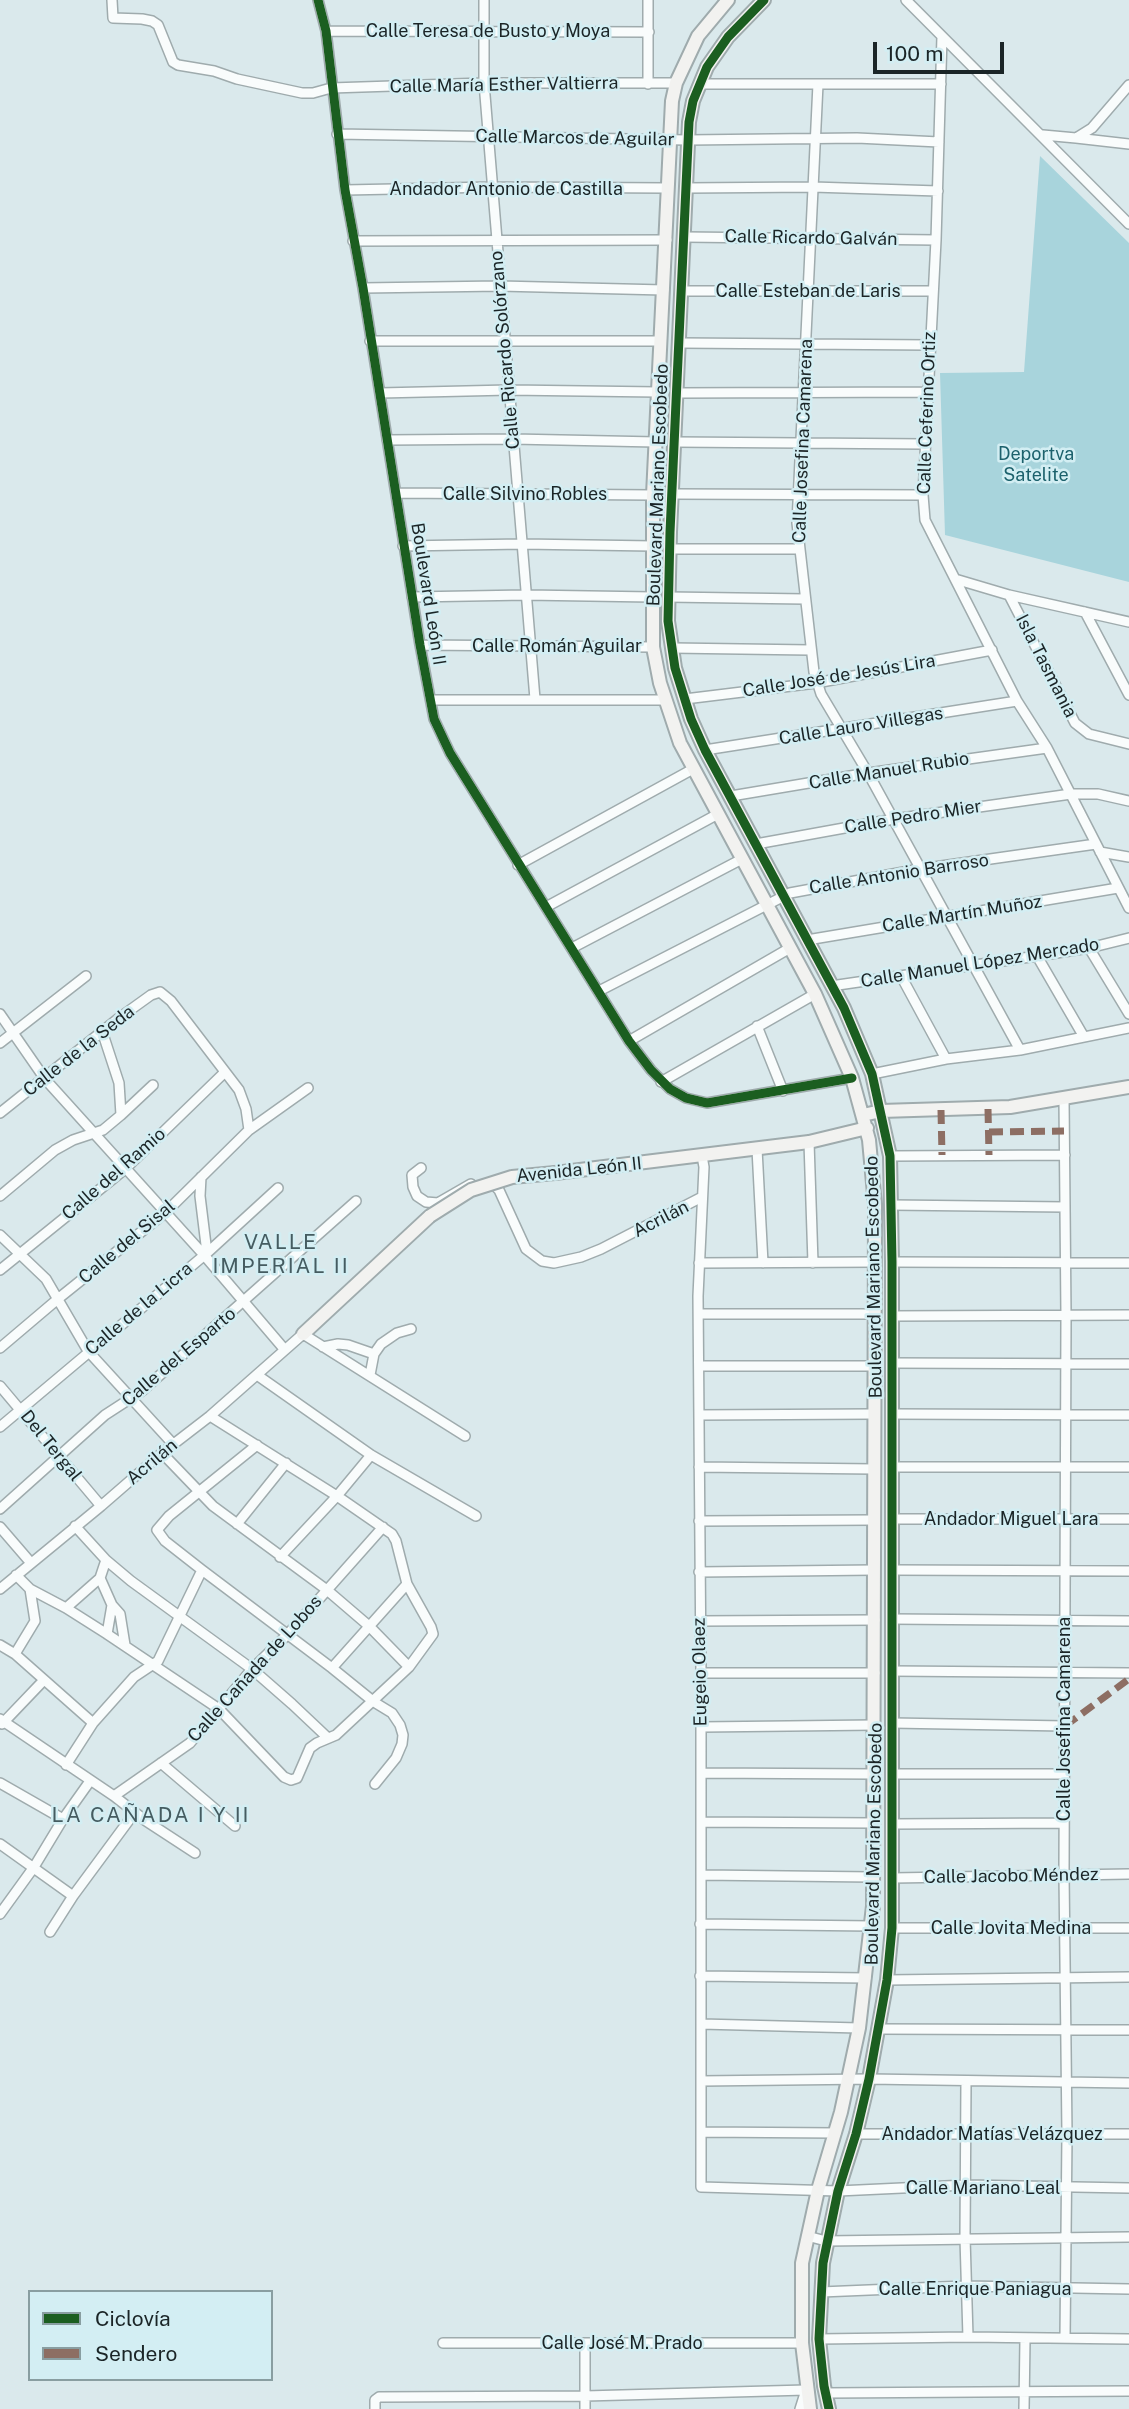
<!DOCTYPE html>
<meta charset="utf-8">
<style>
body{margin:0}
#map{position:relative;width:1129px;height:2409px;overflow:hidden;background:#dae9ec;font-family:"Public Sans",sans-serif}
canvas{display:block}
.legend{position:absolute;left:28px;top:2290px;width:245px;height:91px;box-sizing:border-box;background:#d3eef3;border:2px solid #899ea1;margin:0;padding:9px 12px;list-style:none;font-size:21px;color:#1b2527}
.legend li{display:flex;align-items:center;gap:14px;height:35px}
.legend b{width:35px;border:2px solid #899ea1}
.scale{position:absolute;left:873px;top:42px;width:131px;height:32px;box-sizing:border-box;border:4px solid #1b2527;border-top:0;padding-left:9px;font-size:21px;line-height:24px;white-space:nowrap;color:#1b2527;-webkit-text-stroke:5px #d3eef3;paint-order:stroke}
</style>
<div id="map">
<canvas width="1129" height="2409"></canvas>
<ul class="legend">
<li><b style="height:9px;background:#1b5e20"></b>Ciclovía</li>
<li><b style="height:9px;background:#8d6e63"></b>Sendero</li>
</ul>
<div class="scale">100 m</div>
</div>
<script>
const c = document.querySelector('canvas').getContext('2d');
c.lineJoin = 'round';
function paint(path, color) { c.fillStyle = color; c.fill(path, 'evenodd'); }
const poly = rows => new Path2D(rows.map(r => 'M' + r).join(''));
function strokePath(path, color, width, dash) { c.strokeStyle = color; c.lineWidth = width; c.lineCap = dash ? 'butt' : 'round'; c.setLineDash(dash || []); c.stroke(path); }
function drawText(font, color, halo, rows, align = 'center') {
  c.font = font + ' "Public Sans",sans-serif'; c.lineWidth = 5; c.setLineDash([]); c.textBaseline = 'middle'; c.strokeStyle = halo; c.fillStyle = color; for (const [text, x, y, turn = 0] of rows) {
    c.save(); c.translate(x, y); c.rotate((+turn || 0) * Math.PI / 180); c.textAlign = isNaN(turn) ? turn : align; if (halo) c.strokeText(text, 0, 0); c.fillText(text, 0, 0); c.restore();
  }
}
paint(poly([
 [1040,156,1129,243,1129,582,945,535,940,373,1024,372]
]), '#a8d4dc');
const street = poly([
 [112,0,113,18,142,19,152,21,158,25,173,62,178,65,214,71,237,79,302,93,313,93,331,88,484,83,676,83],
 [318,0,326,31,345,190,363,288,420,645,434,719,450,753,629,1041,651,1070,670,1089,686,1098,707,1103,852,1078],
 [484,0,484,83,535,699],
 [906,0,1129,224],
 [326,31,649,32],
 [942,36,936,240,923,495,925,520,1017,701,1047,748,1129,908],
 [648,84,648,0],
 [699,84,941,84],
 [818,84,797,523,814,672,821,694,868,773,1020,1050],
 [337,134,688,140,857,138,939,142],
 [1043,135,1076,138,1092,128,1129,85],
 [1076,138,1129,144],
 [687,188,813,187,938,191],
 [345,190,493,187,668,188],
 [685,237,936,240],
 [353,241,667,240],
 [363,288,500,286,664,290],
 [682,291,933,291],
 [370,341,660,341],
 [680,343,929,345],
 [380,393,509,390,658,392],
 [677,393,928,392],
 [387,440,513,439,656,442],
 [675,442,925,444],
 [397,493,653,495],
 [672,494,923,495],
 [403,546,522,544,653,546],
 [670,549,800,549],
 [955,579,1009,595,1129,622],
 [1009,595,1075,723,1089,734,1129,744],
 [412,597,526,595,652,597],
 [668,597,805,599],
 [1085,612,1129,695],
 [420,645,653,647],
 [672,648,810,650],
 [685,699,816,683,992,650],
 [431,700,665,700],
 [705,750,1017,701],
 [731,796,868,773,1047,748],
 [756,844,894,819,1071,794,1098,794,1129,801],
 [1100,852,1129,857],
 [518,865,693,769],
 [546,907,718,814],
 [807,940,1118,888],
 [572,948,742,859],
 [1089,948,1129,1014],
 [1037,956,1084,1037],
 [901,976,946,1059],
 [831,986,1037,956,1089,948,1129,938],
 [599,991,790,893,920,869,1096,844],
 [0,1014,45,1079,204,1255,285,1350],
 [757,1026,783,1091],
 [629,1041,790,948],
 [0,1043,86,976],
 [872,1074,946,1059,1020,1050,1129,1028],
 [661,1082,815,994],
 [1064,1099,1066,1316,1064,1874,1067,2134,1065,2338],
 [0,1113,119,1018,151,995,160,992,171,1001,239,1090,246,1109,249,1130],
 [121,1115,153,1085],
 [809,1142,813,1263],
 [757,1149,763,1263],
 [702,1156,704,1167,698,1296,701,1673,701,2187,838,2191,966,2185,1129,2188],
 [890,1156,1065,1155],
 [421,1168,412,1175,413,1187,417,1196,426,1202,438,1203,471,1184],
 [201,1177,200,1196,207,1253],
 [491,1182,499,1190,526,1249,542,1261,554,1263,581,1257,601,1249,702,1197],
 [0,1196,55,1150,73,1140,103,1130,121,1115,119,1083,102,1031],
 [891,1205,1065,1207],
 [0,1235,46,1279,88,1351,173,1444],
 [892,1262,1129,1263],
 [699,1263,875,1262],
 [0,1270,125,1169,224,1073],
 [699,1314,874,1314],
 [891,1316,1129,1315],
 [323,1347,338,1344,348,1345,374,1354],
 [0,1348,59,1298,166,1212,249,1130,308,1088],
 [892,1363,1129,1364],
 [700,1366,874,1366],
 [257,1375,371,1455,476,1516],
 [370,1375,374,1354,381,1344,397,1333,411,1329],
 [0,1386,101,1506],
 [892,1414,1129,1415],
 [699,1415,873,1414],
 [0,1427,207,1253,278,1188],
 [257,1445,169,1516,157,1530,165,1541,202,1570,332,1668,374,1702,392,1713,400,1725,403,1735,402,1744,396,1758,375,1784],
 [162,1453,213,1506,327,1590,369,1626,409,1667],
 [699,1467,874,1469],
 [892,1467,1129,1467],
 [0,1509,105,1415,142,1391,356,1201],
 [892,1519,1129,1519],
 [699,1521,874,1520],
 [237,1524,286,1463],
 [75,1526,106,1560,131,1581,252,1669,292,1704,328,1738],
 [0,1527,31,1563],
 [280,1557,337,1496,371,1455],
 [106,1560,100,1578,112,1605,107,1634],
 [892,1570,1129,1571],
 [699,1572,874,1570],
 [16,1575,30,1589,66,1608,107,1634,219,1709,284,1777,291,1780,297,1778,310,1748,317,1743,336,1735,409,1667,433,1634,431,1627,407,1584,396,1541,392,1534,337,1496,210,1416],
 [0,1589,101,1506,162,1453,210,1416,303,1334,465,1436],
 [112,1605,120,1614,125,1645],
 [66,1608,100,1578],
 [892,1619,1129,1621],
 [699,1621,875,1620],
 [0,1645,15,1654,93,1723],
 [15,1654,35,1621,30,1589],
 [332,1668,407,1584],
 [892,1671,1129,1673],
 [701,1673,875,1673],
 [0,1719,114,1796,146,1821,195,1853],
 [892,1723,1065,1726],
 [2,1724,44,1680],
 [702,1727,875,1725],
 [161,1763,235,1826],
 [66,1765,93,1723,134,1677,158,1661,202,1570],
 [701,1773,874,1774],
 [892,1774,1065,1774],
 [0,1783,63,1819],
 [114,1796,190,1743,252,1669,288,1634,383,1527],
 [702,1822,874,1823],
 [893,1824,1064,1823],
 [0,1844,73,1896],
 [701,1875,873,1877],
 [893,1878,1129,1874],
 [0,1914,34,1867,63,1819,90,1781],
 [700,1924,872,1926],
 [892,1928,1129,1928],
 [50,1932,73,1896,135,1812],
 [700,1976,866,1978],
 [887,1980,1129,1977],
 [701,2024,859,2028],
 [879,2029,1129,2030],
 [701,2081,869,2079,1129,2083],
 [966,2081,965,2238,968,2337],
 [701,2132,836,2133],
 [856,2134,1129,2134],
 [807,2236,826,2241,1129,2237],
 [821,2292,965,2286,1129,2289],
 [819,2339,968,2337,1129,2339],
 [443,2343,802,2343],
 [585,2343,585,2409],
 [826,2393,1129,2391],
 [375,2409,375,2400,379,2397,585,2396,806,2390,800,2409],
 [1024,2409,1025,2339]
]);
const secondary = poly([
 [728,0,698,36,676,83,672,101,653,495,653,647,660,683,680,743,815,994,852,1078,869,1140,875,1205,873,1906,859,2028,841,2112,818,2190,802,2263,802,2343,810,2409],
 [764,0,728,37,707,67,693,101,689,122,670,532,668,621,675,668,691,719,705,750,844,1008,872,1074,890,1156,892,1262,892,1928,887,1980,869,2079,856,2134,838,2191,823,2263,819,2339,824,2386,829,2409],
 [863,1115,881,1111,1010,1107,1129,1087],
 [555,1173,809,1142,867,1128],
 [303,1334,430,1216]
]);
strokePath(street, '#9fabad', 12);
strokePath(secondary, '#9fabad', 16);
strokePath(street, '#f9fcfc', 9);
strokePath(secondary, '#f2f2f0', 12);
const secondaryBridge = poly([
 [430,1216,471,1190,512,1177,555,1173]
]);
strokePath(secondaryBridge, '#9fabad', 16, []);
strokePath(secondaryBridge, '#f2f2f0', 12);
strokePath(poly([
 [988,1109,989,1155],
 [941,1110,942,1155],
 [989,1132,1064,1131],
 [1065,1726,1129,1679]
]), '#8d6e63', 7, [14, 7]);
strokePath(poly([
 [318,0,326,31,345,190,363,288,420,645,434,719,450,753,629,1041,651,1070,670,1089,686,1098,707,1103,852,1078],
 [764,0,728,37,707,67,693,101,689,122,670,532,668,621,675,668,691,719,705,750,844,1008,872,1074,890,1156,892,1262,892,1928,887,1980,869,2079,856,2134,838,2191,823,2263,819,2339,824,2386,829,2409]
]), '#1b5e20', 9);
drawText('18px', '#1b2527', '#d3eef3', [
 ["Calle Teresa de Busto y Moya",488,31],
 ["Calle María Esther Valtierra",504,85,-1],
 ["Calle Marcos de Aguilar",575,138,1],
 ["Andador Antonio de Castilla",506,189],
 ["Calle Ricardo Galván",811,238,1],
 ["Calle Esteban de Laris",808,291],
 ["Calle Ricardo Solórzano",505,350,-95],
 ["Calle Ceferino Ortiz",927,413,-88],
 ["Calle Josefina Camarena",803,441,-88],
 ["Boulevard Mariano Escobedo",658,485,-88],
 ["Calle Silvino Robles",525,494],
 ["Boulevard León II",428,594,81],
 ["Calle Román Aguilar",557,646],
 ["Isla Tasmania",1046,666,63],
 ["Calle José de Jesús Lira",839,676,-9],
 ["Calle Lauro Villegas",861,726,-9],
 ["Calle Manuel Rubio",889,771,-9],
 ["Calle Pedro Mier",913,817,-9],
 ["Calle Antonio Barroso",899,874,-9],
 ["Calle Martín Muñoz",962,914,-9],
 ["Calle Manuel López Mercado",980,963,-9],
 ["Calle de la Seda",79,1051,-38],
 ["Avenida León II",579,1170,-6],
 ["Calle del Ramio",114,1174,-41],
 ["Acrilán",661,1219,-27],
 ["Calle del Sisal",127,1242,-40],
 ["Boulevard Mariano Escobedo",874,1277,-91],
 ["Calle de la Licra",139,1309,-40],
 ["Calle del Esparto",179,1357,-40],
 ["Del Tergal",51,1446,51],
 ["Acrilán",152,1462,-40],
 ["Andador Miguel Lara",1011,1519],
 ["Calle Cañada de Lobos",255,1669,-48],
 ["Eugeio Olaez",700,1672,-91],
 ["Calle Josefina Camarena",1064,1719,-90],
 ["Boulevard Mariano Escobedo",874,1844,-89],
 ["Calle Jacobo Méndez",1011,1876,-1],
 ["Calle Jovita Medina",1011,1928],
 ["Andador Matías Velázquez",992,2134],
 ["Calle Mariano Leal",983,2188],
 ["Calle Enrique Paniagua",975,2289],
 ["Calle José M. Prado",622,2343]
]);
drawText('18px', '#1c616c', '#d3eef3', [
 ["Deportva",1036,454],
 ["Satelite",1036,475]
]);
c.letterSpacing = '2px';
drawText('21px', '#455c61', '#d3eef3', [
 ["VALLE",281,1243],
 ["IMPERIAL II",281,1267],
 ["LA CAÑADA I Y II",151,1816]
]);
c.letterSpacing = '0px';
</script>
